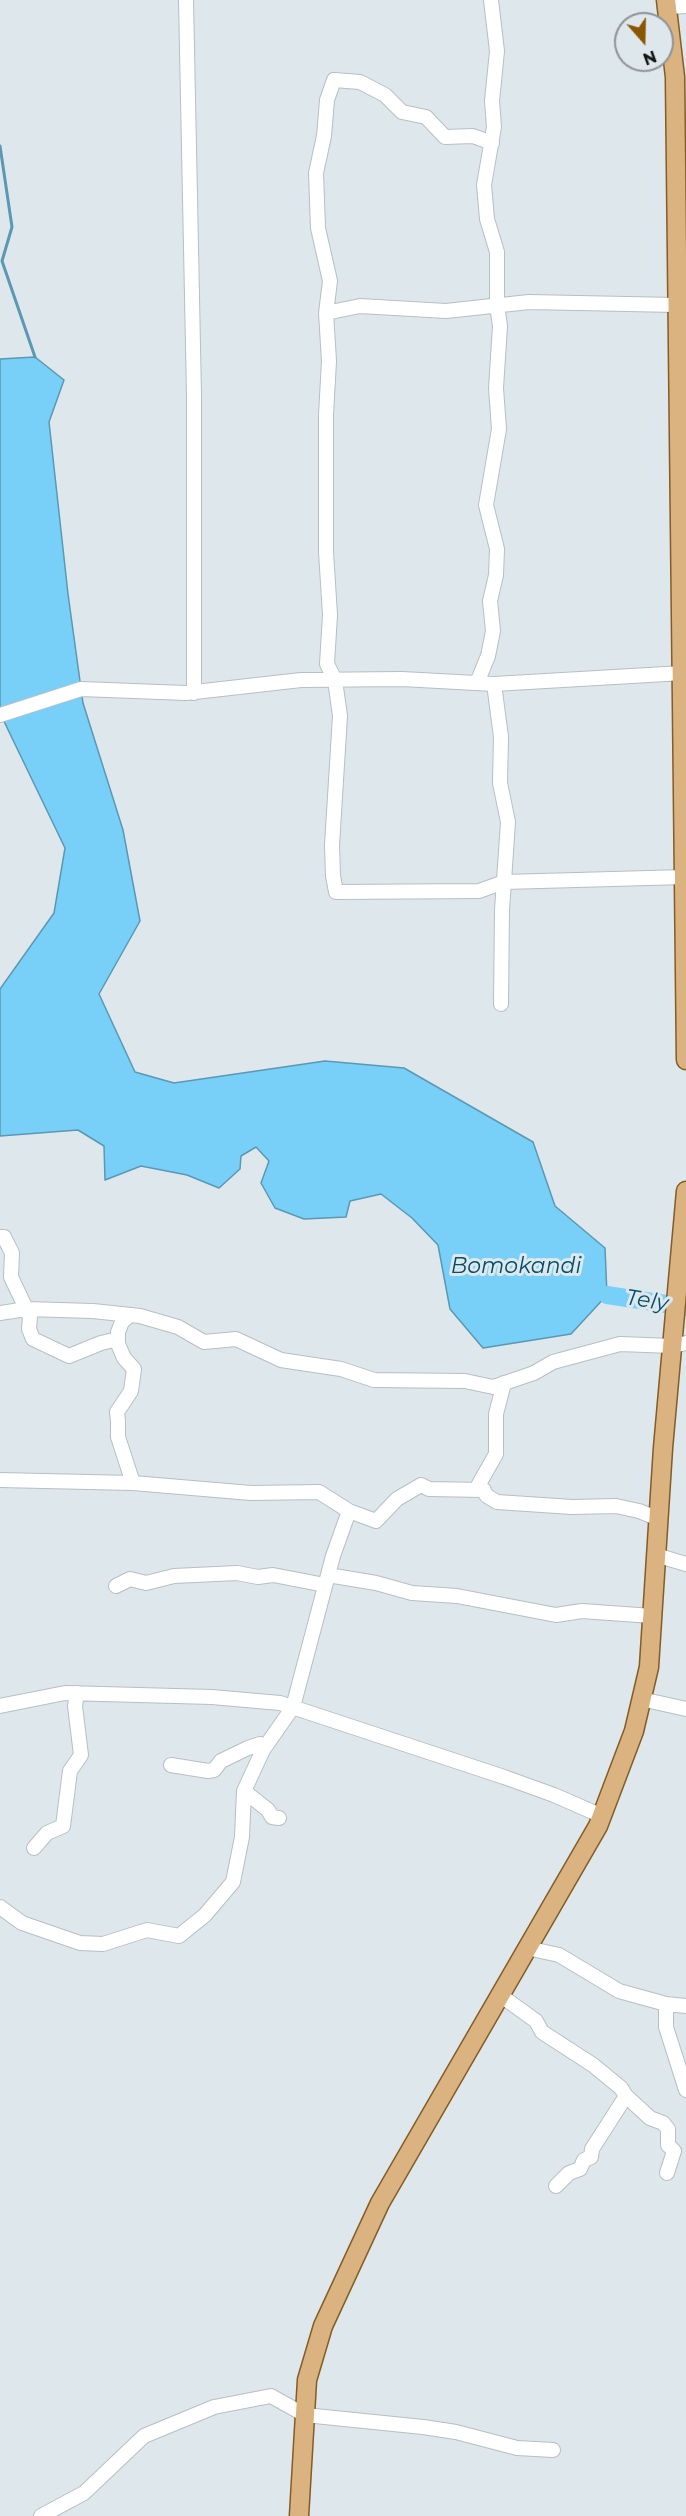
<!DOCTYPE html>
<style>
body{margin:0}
#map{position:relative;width:686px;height:2516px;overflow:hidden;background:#dee7eb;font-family:Montserrat,sans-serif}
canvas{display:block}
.north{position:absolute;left:614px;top:12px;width:60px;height:60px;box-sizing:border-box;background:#dee7eb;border:2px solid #8d9396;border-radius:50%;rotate:160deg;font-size:16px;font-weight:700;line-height:24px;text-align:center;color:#131617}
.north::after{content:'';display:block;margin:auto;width:21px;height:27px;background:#8b5603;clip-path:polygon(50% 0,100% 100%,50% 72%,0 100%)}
</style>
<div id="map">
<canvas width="686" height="2516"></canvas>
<div class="north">N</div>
</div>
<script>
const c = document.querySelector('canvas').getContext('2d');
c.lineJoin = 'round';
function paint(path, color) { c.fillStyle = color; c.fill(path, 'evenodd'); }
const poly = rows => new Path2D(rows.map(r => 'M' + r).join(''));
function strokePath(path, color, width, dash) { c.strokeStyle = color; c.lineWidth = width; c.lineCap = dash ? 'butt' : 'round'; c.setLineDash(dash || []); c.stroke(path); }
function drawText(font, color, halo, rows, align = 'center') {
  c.font = font + ' Montserrat,sans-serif'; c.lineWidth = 6; c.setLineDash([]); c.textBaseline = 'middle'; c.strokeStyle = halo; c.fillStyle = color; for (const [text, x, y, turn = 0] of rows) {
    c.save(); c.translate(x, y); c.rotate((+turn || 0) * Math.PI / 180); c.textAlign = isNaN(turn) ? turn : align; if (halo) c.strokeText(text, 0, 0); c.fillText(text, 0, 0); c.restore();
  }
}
const water = poly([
 [35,357,64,380,49,422,68,594,83,703,123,830,140,921,99,994,135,1072,174,1083,325,1061,404,1068,533,1142,555,1206,605,1248,607,1295,571,1334,483,1348,450,1309,438,1245,412,1218,381,1194,350,1201,346,1217,304,1219,275,1208,261,1183,269,1161,256,1147,241,1156,240,1169,219,1188,187,1175,141,1166,105,1180,104,1146,78,1130,0,1136,0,989,54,913,65,848,0,713,0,359,35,357]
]);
paint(water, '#78d0f8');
strokePath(water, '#5a98b4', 1.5);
strokePath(poly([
 [0,146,12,227,2,261,35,357]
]), '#5a98b4', 3);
strokePath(poly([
 [607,1295,686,1307]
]), '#78d0f8', 18);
const minor = poly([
 [186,0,194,395,194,693],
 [668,7,686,6],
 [492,143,473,136,445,137,426,117,402,112,385,95,360,82,334,80,327,100,324,136,316,173,318,228,330,281,326,313,329,361,326,415,326,552,330,615,327,664,335,680,340,716,332,845,333,876,336,892,479,891,504,882,685,877],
 [326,313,360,306,446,311,529,302,676,305,685,303],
 [477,683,488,656,493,631,490,601,496,575,497,549,486,505,499,429,496,388,500,326,497,305,497,252,487,219,484,185,494,127,492,101,497,51,491,0],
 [494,684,501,737,500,783,508,822,502,910,501,1004],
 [0,715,81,689,186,693,301,680,402,679,494,684,683,673],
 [0,1237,4,1237,12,1253,11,1277,30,1317,29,1329,33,1339,69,1356,101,1343,118,1339],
 [0,1313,26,1309,93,1311,140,1316,178,1327,204,1342,236,1339,281,1360,341,1369,374,1380,465,1381,493,1387,534,1373,553,1362,620,1344,672,1346,686,1343],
 [130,1315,122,1322,118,1332,118,1344,124,1358,134,1369,131,1391,117,1412,118,1421,118,1437,133,1483],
 [504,1383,496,1414,496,1454,479,1484,487,1496,497,1502,572,1507,616,1506,639,1511,659,1519],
 [0,1480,133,1483,251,1493,319,1492,349,1511,333,1556,293,1707,263,1750,244,1791,242,1837,233,1882,205,1915,179,1936,147,1930,103,1944,80,1943,22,1923,0,1907],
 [349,1511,376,1521,397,1499,421,1485,429,1489,484,1490],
 [656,1555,686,1564],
 [328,1575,376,1583,412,1593,457,1596,556,1615,582,1611,652,1616],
 [116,1586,130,1579,146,1583,174,1576,237,1573,258,1577,273,1575,325,1585],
 [641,1699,686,1709],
 [0,1706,65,1693,212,1697,280,1703,504,1777,554,1795,602,1816],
 [171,1765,208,1771,214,1770,221,1761,248,1748,260,1744,263,1750],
 [244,1791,268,1810,272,1817,279,1818],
 [34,1848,47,1833,63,1826,70,1771,81,1755,75,1706,77,1693],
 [527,1948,559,1955,619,1991,666,2004,686,2006],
 [500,1995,536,2021,542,2032,593,2065,621,2088,626,2096,650,2118,663,2123,668,2129,668,2145,674,2151,667,2173],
 [666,2004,666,2027,686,2090],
 [556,2186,569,2173,580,2169,584,2160,591,2157,592,2149,626,2096],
 [41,2516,84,2493,144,2436,214,2407,271,2396,305,2415,423,2427,456,2432,517,2448,553,2450]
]);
const major = poly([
 [666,0,675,77,686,1060],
 [299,2516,307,2380,323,2326,380,2203,598,1826,634,1731,649,1667,663,1448,686,1191]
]);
strokePath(minor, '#b7bfc3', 16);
strokePath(major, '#845c25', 21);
strokePath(minor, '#fff', 14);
strokePath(major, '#dab380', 18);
drawText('italic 22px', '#024f6a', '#dee7eb', [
 ["Bomokandi",516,1267],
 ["Tely",647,1301,9]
]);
</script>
